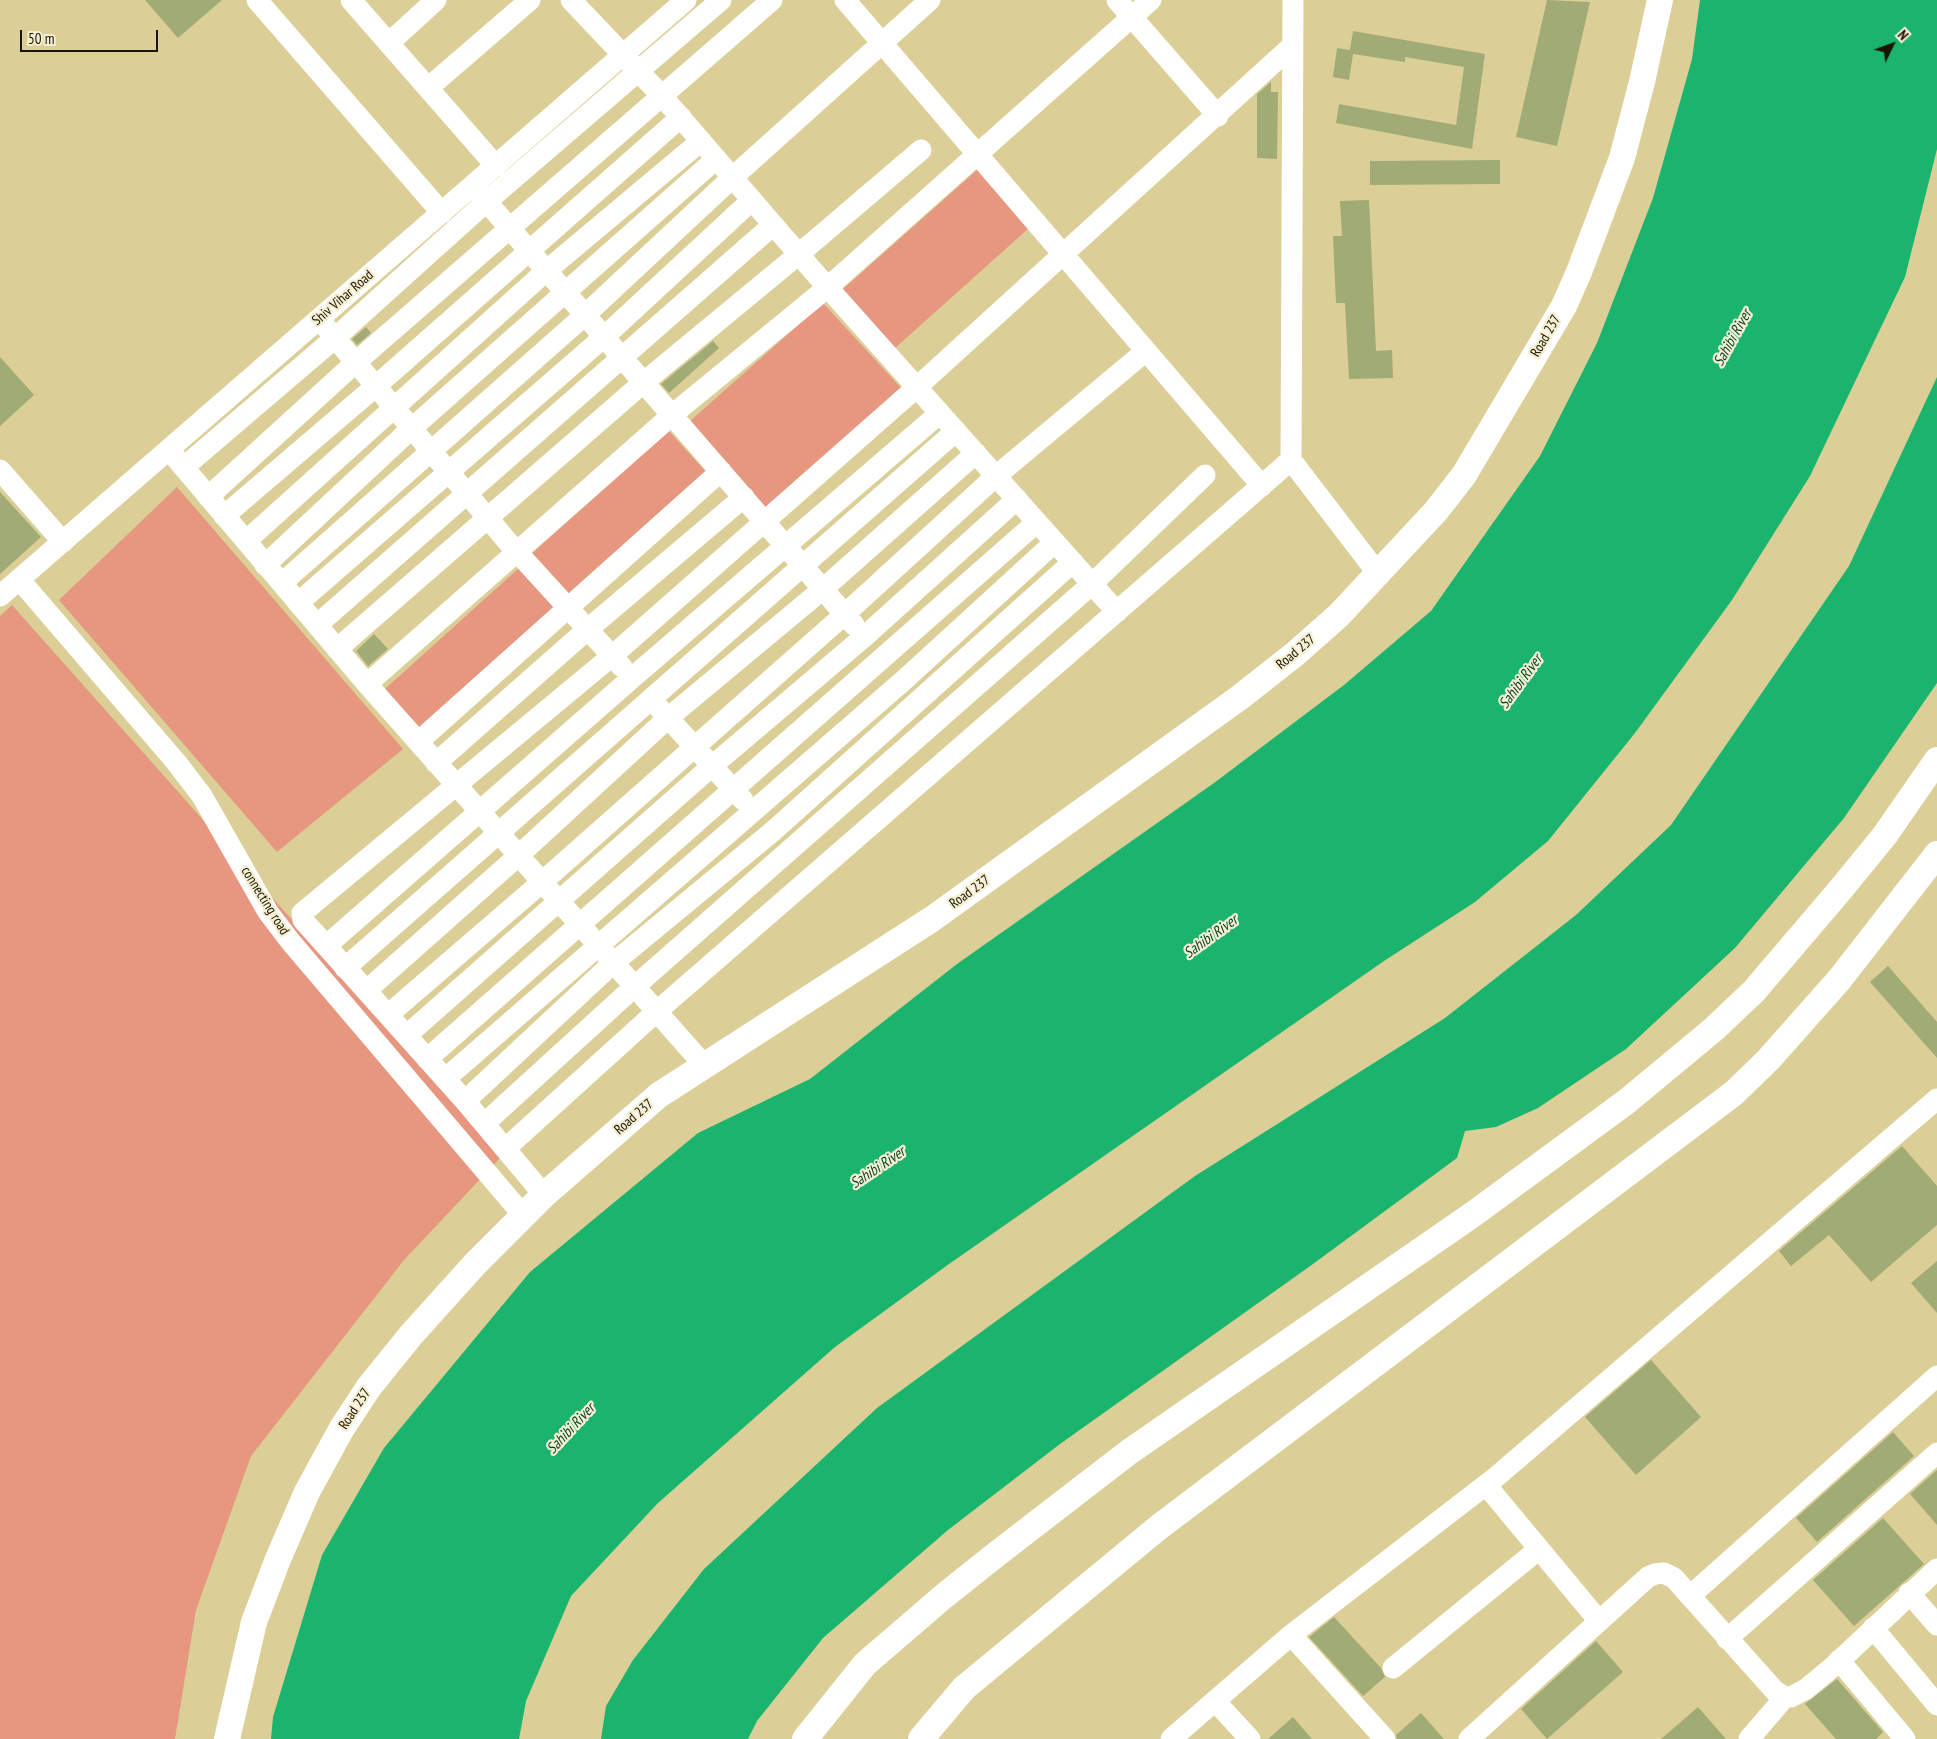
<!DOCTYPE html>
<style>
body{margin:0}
#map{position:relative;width:1937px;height:1739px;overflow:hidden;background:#dbcf97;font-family:"PT Sans Narrow",sans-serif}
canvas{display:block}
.north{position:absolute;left:1867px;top:20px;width:50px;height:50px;-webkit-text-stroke:4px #f5efd3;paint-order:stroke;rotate:48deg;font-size:14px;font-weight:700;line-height:20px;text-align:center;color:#1a1502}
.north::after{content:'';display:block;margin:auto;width:18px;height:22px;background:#1a1502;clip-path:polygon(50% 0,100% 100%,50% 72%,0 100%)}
.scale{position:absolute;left:20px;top:30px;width:138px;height:22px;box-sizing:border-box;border:2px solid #1a1502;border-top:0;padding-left:6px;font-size:15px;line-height:18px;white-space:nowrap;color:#1a1502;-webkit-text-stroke:4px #f5efd3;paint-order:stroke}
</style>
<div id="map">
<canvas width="1937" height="1739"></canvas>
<div class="north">N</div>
<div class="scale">50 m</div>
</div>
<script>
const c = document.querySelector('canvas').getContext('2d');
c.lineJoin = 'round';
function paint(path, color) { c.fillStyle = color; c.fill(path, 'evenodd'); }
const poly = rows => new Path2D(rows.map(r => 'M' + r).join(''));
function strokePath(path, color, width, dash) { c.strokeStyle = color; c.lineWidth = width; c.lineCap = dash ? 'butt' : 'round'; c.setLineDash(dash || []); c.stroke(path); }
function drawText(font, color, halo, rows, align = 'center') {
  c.font = font + ' "PT Sans Narrow",sans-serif'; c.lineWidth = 4.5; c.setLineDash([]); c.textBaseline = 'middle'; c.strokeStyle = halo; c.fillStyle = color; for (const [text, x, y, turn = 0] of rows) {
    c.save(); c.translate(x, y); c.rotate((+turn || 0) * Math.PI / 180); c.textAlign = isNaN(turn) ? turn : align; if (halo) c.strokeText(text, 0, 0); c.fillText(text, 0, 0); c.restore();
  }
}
paint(poly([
 [977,170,1029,228,894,349,842,290],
 [823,303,901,388,766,508,689,422],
 [669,431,707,473,567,598,529,556],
 [177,487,403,749,277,852,59,600],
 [519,568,557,610,423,731,385,689],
 [12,605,502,1156,404,1260,251,1456,196,1610,175,1739,0,1739,0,616]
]), '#e7967f');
paint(poly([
 [1700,0,1937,0,1937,149,1905,277,1810,476,1732,600,1635,733,1548,841,1475,902,1384,961,949,1264,835,1347,658,1503,571,1596,526,1701,519,1739,271,1739,273,1717,322,1555,384,1448,530,1272,698,1133,810,1079,957,964,1214,783,1344,685,1431,611,1540,456,1597,343,1653,198,1692,59],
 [1937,377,1937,683,1844,818,1735,948,1626,1049,1538,1108,1496,1127,1465,1131,1457,1158,1313,1264,1060,1444,948,1530,823,1638,757,1721,748,1739,601,1739,606,1706,633,1660,704,1569,877,1408,1195,1176,1445,1018,1576,915,1671,825,1849,566]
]), '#1bb46f');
paint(poly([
 [145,0,222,0,178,38],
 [1547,0,1590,2,1557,146,1516,137],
 [1353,31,1485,54,1472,149,1336,123,1339,104,1456,125,1464,67,1405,57,1405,62,1353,54,1349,80,1333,77,1337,48,1350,50],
 [1271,82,1271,92,1278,92,1277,159,1257,158,1257,94],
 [1500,160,1500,184,1370,185,1370,161],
 [1369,200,1376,351,1392,350,1393,378,1349,379,1345,303,1336,303,1333,236,1342,236,1340,201],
 [366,327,371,333,357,345,352,339],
 [713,341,719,348,669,393,661,384],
 [0,357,34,395,0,426],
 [0,492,41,537,0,574],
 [374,634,388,649,368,666,356,651],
 [1888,966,1937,1022,1937,1058,1870,982],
 [1902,1146,1937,1186,1937,1225,1871,1282,1829,1235,1791,1266,1779,1251],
 [1937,1261,1937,1313,1911,1283],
 [1651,1360,1701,1417,1636,1475,1585,1417],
 [1893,1432,1914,1456,1817,1542,1796,1518],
 [1937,1470,1937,1525,1910,1494],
 [1883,1518,1924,1564,1854,1626,1813,1580],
 [1334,1617,1381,1668,1385,1677,1363,1696,1309,1637],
 [1596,1641,1623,1672,1547,1739,1521,1709],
 [1837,1679,1883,1732,1876,1739,1836,1739,1805,1704],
 [1698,1707,1726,1739,1661,1739],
 [1421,1713,1444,1739,1397,1739,1396,1735],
 [1293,1717,1312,1739,1268,1739]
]), '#a1ab75');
strokePath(poly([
 [257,0,442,213],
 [351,0,496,166],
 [571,0,662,96,814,272,1117,612],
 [845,0,1262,486],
 [1117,0,1218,116],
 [1293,0,1291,460,1379,575],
 [389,43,436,0],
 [428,88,530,0],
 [473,186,854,625],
 [319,319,508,542,622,667],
 [169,450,367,684,704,1065],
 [184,467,335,338,486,202,721,0],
 [0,470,63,542],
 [208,497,356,362,772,0],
 [224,516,376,386,681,117],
 [246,541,546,271,701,141],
 [265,565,412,428,716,159],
 [19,579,176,762,202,796,268,912,290,941,523,1215],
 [282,583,585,315,733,177,930,0],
 [0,596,686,0],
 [298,603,604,337,752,200],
 [317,625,773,225],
 [337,649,644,382,799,254,921,150],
 [367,684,672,415,828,287,1151,0],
 [659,708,743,800],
 [418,742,721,471],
 [436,763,588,629,744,497],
 [326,946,632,678,940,413],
 [345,968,956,431],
 [367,990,518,856,668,718,823,589,976,453],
 [389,1014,541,883,845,614,996,476,1146,351],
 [407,1035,712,766,864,637,1017,499],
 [427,1059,1037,522],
 [445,1079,903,681,1055,542],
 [465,1101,612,964,772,832,1073,562],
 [485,1123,633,988,1092,584,1205,475],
 [506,1148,655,1013,1291,460],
 [544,1195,465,1101,303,920,302,913,612,656,917,387,1292,46],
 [1486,1485,1599,1621],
 [1909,1593,1937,1625],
 [1690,1596,1937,1376],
 [1873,1628,1937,1705],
 [1291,1635,1385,1739],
 [1727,1639,1937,1453],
 [1839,1660,1905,1739],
 [1393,1668,1539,1549],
 [1215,1701,1250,1739],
 [1171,1739,1291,1635,1496,1477,1937,1099],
 [1469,1739,1648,1577,1655,1574,1664,1573,1674,1578,1775,1691,1785,1697,1791,1697,1806,1689,1835,1665,1937,1569],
 [1749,1739,1785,1697]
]), '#fff', 21);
strokePath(poly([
 [227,1739,254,1622,278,1559,307,1492,342,1428,369,1387,411,1335,475,1264,544,1195,659,1095,932,919,1239,698,1295,654,1339,615,1436,511,1464,475,1564,306,1579,272,1622,158,1642,82,1660,0],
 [805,1739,865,1664,944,1596,998,1553,1129,1452,1472,1215,1626,1102,1714,1029,1754,991,1841,889,1885,835,1937,760],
 [921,1739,964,1688,1159,1527,1734,1093,1768,1060,1839,980,1937,854]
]), '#fff', 26);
drawText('14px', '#1a1502', '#f5efd3', [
 ["Shiv Vihar Road",343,298,-41],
 ["Road 237",1546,336,-60],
 ["Road 237",1296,652,-40],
 ["Road 237",970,892,-36],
 ["connecting road",265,901,58],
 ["Road 237",634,1117,-41],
 ["Road 237",355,1409,-57]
]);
drawText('italic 15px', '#053f24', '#f5efd3', [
 ["Sahibi River",1733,338,-61],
 ["Sahibi River",1521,682,-54],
 ["Sahibi River",1211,937,-36],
 ["Sahibi River",878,1168,-34],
 ["Sahibi River",571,1429,-47]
]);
</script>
